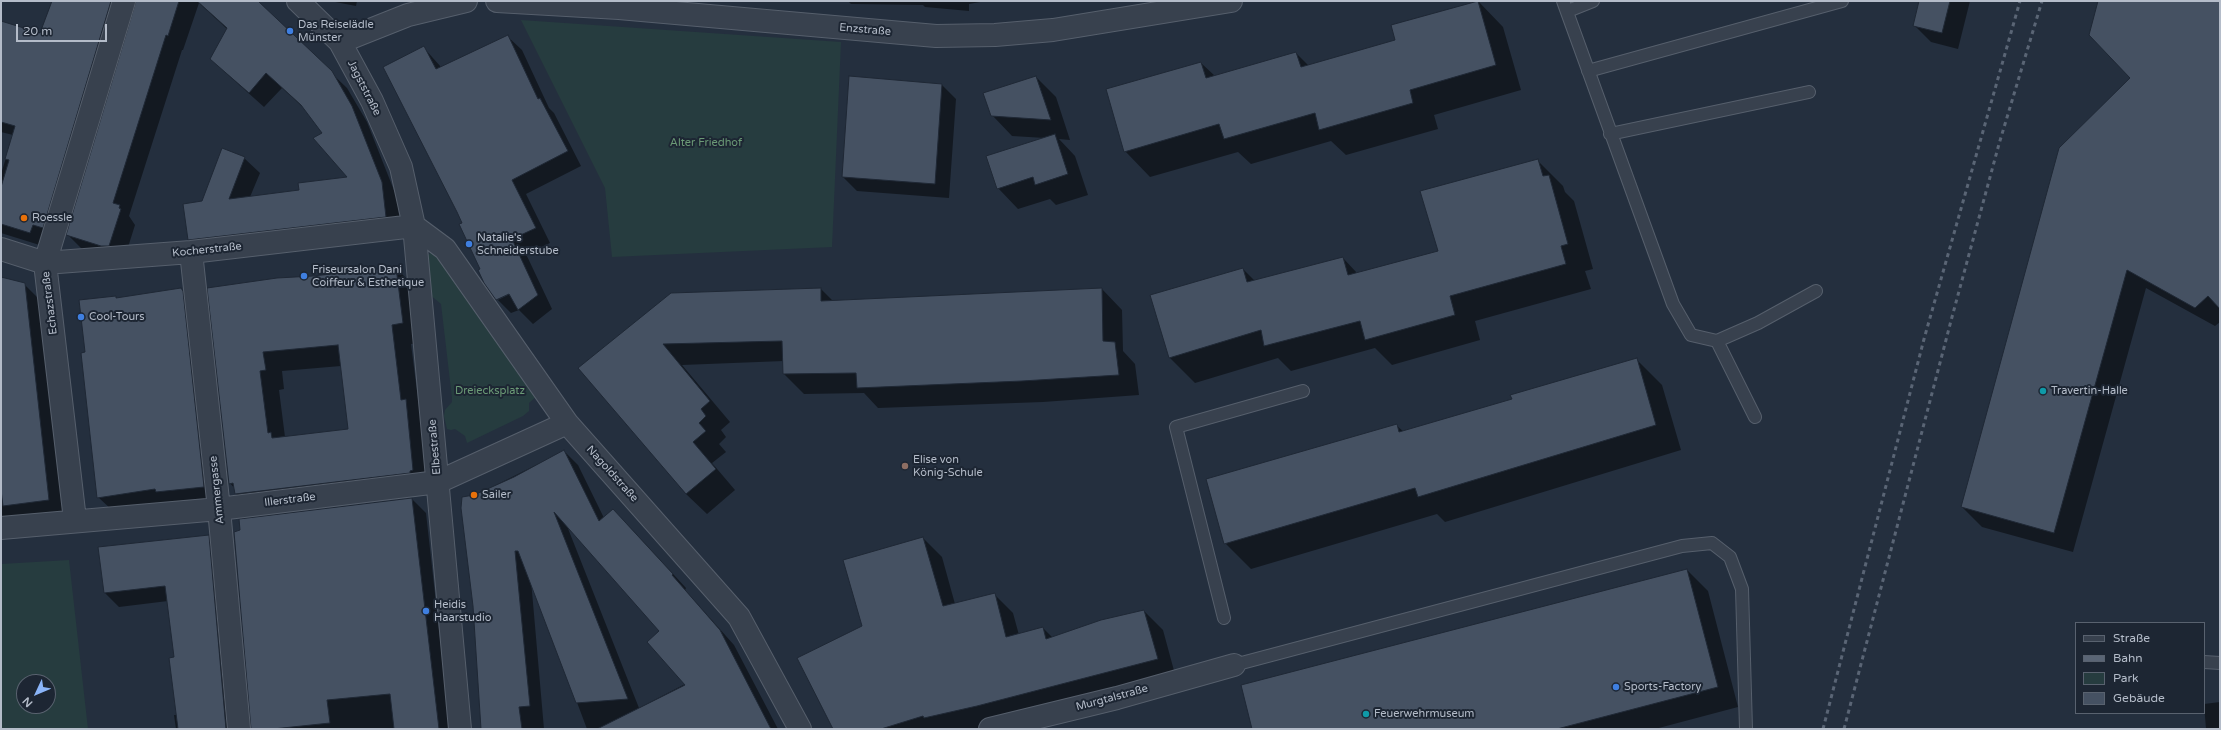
<!DOCTYPE html>
<meta charset="utf-8">
<style>
body{margin:0}
#map{position:relative;width:2221px;height:730px;overflow:hidden;background:#242f3e;font-family:"Varela Round",sans-serif}
canvas{display:block}
.frame{position:absolute;inset:0;border:2px solid #b4bcc9;pointer-events:none}
.legend{position:absolute;left:2075px;top:622px;width:130px;height:92px;box-sizing:border-box;background:#1d2633;border:1px solid #59626f;margin:0;padding:5px 7px;list-style:none;font-size:12px;color:#b4bcc9}
.legend li{display:flex;align-items:center;gap:8px;height:20px}
.legend b{width:20px;border:1px solid #59626f}
.north{position:absolute;left:16px;top:674px;width:40px;height:40px;box-sizing:border-box;background:#1d2633;border:1px solid #59626f;border-radius:50%;rotate:226deg;font-size:11px;font-weight:700;line-height:16px;text-align:center;color:#b4bcc9}
.north::after{content:'';display:block;margin:auto;width:14px;height:18px;background:#8ab4f8;clip-path:polygon(50% 0,100% 100%,50% 72%,0 100%)}
.scale{position:absolute;left:16px;top:24px;width:91px;height:18px;box-sizing:border-box;border:2px solid #b4bcc9;border-top:0;padding-left:5px;font-size:12px;line-height:14px;white-space:nowrap;color:#b4bcc9;-webkit-text-stroke:3px #1d2633;paint-order:stroke}
</style>
<div id="map">
<canvas width="2221" height="730"></canvas>
<div class="frame"></div>
<ul class="legend">
<li><b style="height:5px;background:#38414e"></b>Straße</li>
<li><b style="height:5px;background:#5a6575"></b>Bahn</li>
<li><b style="height:11px;background:#263c3f"></b>Park</li>
<li><b style="height:11px;background:#455162"></b>Gebäude</li>
</ul>
<div class="north">N</div>
<div class="scale">20 m</div>
</div>
<script>
const c = document.querySelector('canvas').getContext('2d');
c.lineJoin = 'round';
function paint(path, color) { c.fillStyle = color; c.fill(path, 'evenodd'); }
const poly = rows => new Path2D(rows.map(r => 'M' + r).join(''));
function strokePath(path, color, width, dash) { c.strokeStyle = color; c.lineWidth = width; c.lineCap = dash ? 'butt' : 'round'; c.setLineDash(dash || []); c.stroke(path); }
function drawText(font, color, halo, rows, align = 'center') {
  c.font = font + ' "Varela Round",sans-serif'; c.lineWidth = 4; c.setLineDash([]); c.textBaseline = 'middle'; c.strokeStyle = halo; c.fillStyle = color; for (const [text, x, y, turn = 0] of rows) {
    c.save(); c.translate(x, y); c.rotate((+turn || 0) * Math.PI / 180); c.textAlign = isNaN(turn) ? turn : align; if (halo) c.strokeText(text, 0, 0); c.fillText(text, 0, 0); c.restore();
  }
}
paint(poly([
 [521,20,841,42,832,247,612,257,605,188],
 [433,251,538,395,529,403,529,411,523,416,467,443,465,436,455,429,451,430,447,429,444,416,445,410,452,402,452,398,441,304,429,294,424,258],
 [69,560,88,729,1,729,1,564],
 [24,682,48,682,48,706,24,706]
]), '#263c3f');
paint(poly([
 [53,1,256,1,347,88,367,122,397,198,401,232,204,254,189,239,202,202,244,158,260,173,250,197,300,191,349,178,323,134,305,109,282,88,264,107,227,74,227,29,199,3,183,50,182,50,129,216,135,225,124,260,83,250,68,235,137,5,131,7,46,247,1,233,1,174,13,135,1,132,1,22,40,34],
 [330,1,357,1,356,6],
 [848,1,986,1,969,4,969,11,925,7,923,5,851,4],
 [1478,1,1503,27,1521,90,1434,115,1438,129,1346,155,1331,141,1251,164,1238,152,1150,177,1125,151,1201,63,1215,76,1296,53,1309,66,1397,41],
 [1920,1,1970,1,1958,49,1931,42,1914,25],
 [2099,1,2220,1,2220,322,2215,326,2146,288,2073,552,1982,527,1962,507,2131,78],
 [507,36,522,50,549,108,554,113,581,166,526,194,550,243,526,254,552,309,533,324,519,310,511,313,497,299,463,223,424,48,441,67],
 [514,292,498,300,498,297],
 [1036,77,1056,97,1070,140,1059,139,1075,156,1088,195,1056,205,1050,199,1018,209,998,188,1045,138,1012,136,992,115],
 [942,85,956,99,949,198,857,191,843,177],
 [1537,160,1563,186,1565,192,1574,201,1593,269,1585,271,1591,289,1475,321,1480,340,1392,365,1375,348,1291,371,1278,358,1195,383,1169,357,1243,269,1255,281,1343,258,1357,273,1439,251],
 [396,268,415,287,421,343,411,344,420,415,425,420,432,489,256,513,236,494,235,489,230,483,209,289],
 [341,366,349,430,285,437,279,390,284,389,282,371],
 [1,278,24,284,38,298,63,514,18,520,14,516,1,517],
 [180,289,196,305,219,502,114,512,98,497,86,353,115,297,117,299],
 [821,289,833,301,1102,289,1122,310,1123,351,1135,364,1139,395,1043,402,878,408,864,393,804,394,784,374,784,361,682,365,730,422,721,430,726,437,719,444,726,452,712,463,735,490,707,514,686,494,580,369],
 [1636,359,1662,385,1681,450,1445,522,1437,514,1251,569,1225,543,1396,425,1404,432,1513,400],
 [564,451,578,465,604,518,627,524,686,588,685,590,734,645,778,729,587,729,531,580,544,729,483,729,474,496],
 [567,526,661,631,685,684,639,708],
 [412,499,426,513,450,729,252,729],
 [208,536,222,550,239,729,176,729,174,715,177,715,175,658,168,601,119,607,105,593],
 [923,538,942,557,955,604,994,594,1013,613,1019,635,1043,628,1053,638,1144,611,1163,630,1176,678,974,729,834,729,863,627],
 [1687,570,1708,591,1738,707,1655,729,1253,729],
 [2220,702,2220,729,2206,729,2204,704]
]), '#0007');
const building = poly([
 [52,1,111,1,43,228,33,225,30,233,1,224,1,187,9,160,5,159,15,126,1,122,1,21,40,33,52,1],
 [136,1,179,1,168,36,166,35,113,203,120,205,119,208,121,209,109,246,101,246,66,235,136,1],
 [197,1,258,1,332,71,352,106,382,182,386,217,188,240,183,204,202,201,222,148,245,157,229,199,299,190,298,183,347,177,313,138,322,133,301,105,266,73,249,93,210,59,227,28,197,1],
 [1478,1,1496,65,1410,90,1413,103,1319,130,1315,113,1224,139,1219,124,1124,152,1106,89,1201,62,1206,78,1296,52,1301,67,1395,40,1391,25,1478,1],
 [1919,1,1950,1,1942,33,1913,26,1919,1],
 [2098,1,2220,1,2220,309,2208,296,2195,308,2127,270,2054,533,1961,507,2059,148,2130,78,2089,35,2098,1],
 [508,35,538,99,540,98,568,151,512,180,536,228,512,239,538,295,518,310,509,294,496,300,484,283,478,270,480,269,459,224,462,223,457,212,383,67,424,46,436,69,508,35],
 [849,76,942,84,935,184,842,177,849,76],
 [1036,76,1051,120,991,116,983,93,1036,76],
 [1055,134,1068,174,1035,185,1033,177,997,189,986,156,1055,134],
 [1538,159,1543,176,1549,175,1568,244,1561,246,1566,264,1450,296,1455,315,1365,340,1360,321,1264,346,1261,330,1169,358,1150,295,1243,268,1247,282,1343,257,1348,275,1438,251,1420,191,1538,159],
 [396,267,403,323,392,325,401,400,406,399,413,470,410,471,410,473,235,494,233,483,229,484,207,288,277,278,313,276,396,267],
 [338,345,348,429,272,438,271,432,268,433,260,371,266,370,263,352,338,345],
 [1,277,25,283,49,500,3,506,1,490,1,277],
 [181,288,183,291,204,487,156,492,155,489,97,498,81,353,85,352,79,300,116,296,116,298,181,288],
 [821,288,821,301,1102,288,1103,341,1115,342,1119,375,1022,381,857,388,856,373,783,374,782,341,663,344,710,401,701,409,706,416,699,423,706,431,693,442,716,469,686,494,578,368,671,293,821,288],
 [1637,358,1656,425,1418,497,1415,488,1224,544,1206,479,1397,424,1399,432,1512,399,1510,395,1637,358],
 [564,450,599,521,613,509,673,574,672,575,720,630,771,729,597,729,685,685,647,642,659,631,554,512,628,699,576,703,518,551,515,551,530,706,519,707,522,729,481,729,473,606,461,508,462,497,474,495,514,477,564,450],
 [412,498,439,729,394,729,390,694,327,700,330,723,273,729,251,729,234,532,240,530,239,519,412,498],
 [209,535,226,729,178,729,169,658,174,657,165,586,104,593,98,547,209,535],
 [923,537,943,606,995,593,1006,637,1043,627,1046,639,1101,620,1144,610,1158,659,977,706,924,718,923,716,881,729,833,729,797,658,862,626,843,560,923,537],
 [1687,569,1718,687,1557,729,1252,729,1241,685,1687,569]
]);
paint(building, '#455162');
strokePath(building, '#1f2835', 1);
const service = poly([
 [1563,1,1673,304,1691,335,1717,341,1755,417],
 [1568,11,1593,1],
 [1588,71,1842,1],
 [1610,134,1809,92],
 [1717,341,1758,323,1816,291],
 [1224,618,1176,427,1303,391],
 [2204,662,2220,663],
 [1234,665,1682,546,1712,543,1730,557,1742,589,1746,729]
]);
const minor = poly([
 [298,1,340,42,372,101,401,167,414,226,460,729],
 [497,1,619,8,936,36,995,35,1053,30,1231,1],
 [340,42,408,15,466,1],
 [414,226,445,249,567,423,739,617,800,729],
 [1,249,45,263,191,252,414,226],
 [191,252,219,509,239,729],
 [75,520,45,263,124,1],
 [1,528,219,509,438,482,567,423],
 [990,729,1117,698,1234,665]
]);
strokePath(service, '#565f6c', 14);
strokePath(minor, '#565f6c', 24);
strokePath(service, '#38414e', 12);
strokePath(minor, '#38414e', 22);
strokePath(poly([
 [1823,729,1924,339,2020,1],
 [1844,729,1952,317,1999,144,2042,1]
]), '#5a6575', 3, [4, 4]);
for (const [x, y, r, color] of [
 [290,31,4,"#3f7fe0"],
 [24,218,4,"#e8710a"],
 [469,244,4,"#3f7fe0"],
 [304,276,4,"#3f7fe0"],
 [81,317,4,"#3f7fe0"],
 [2043,391,4,"#0f9aa8"],
 [905,466,4,"#8d6e63"],
 [474,495,4,"#e8710a"],
 [426,611,4,"#3f7fe0"],
 [1616,687,4,"#3f7fe0"],
 [1366,714,4,"#0f9aa8"]
]) { const dot = new Path2D(); dot.arc(x, y, r, 0, 2 * Math.PI); c.fillStyle = color; c.fill(dot); strokePath(dot, '#1d2633', 1.5); }
drawText('11px', '#b4bcc9', '#1d2633', [
 ["Das Reiselädle",298,25],
 ["Münster",298,38],
 ["Roessle",32,218],
 ["Natalie's",477,238],
 ["Schneiderstube",477,251],
 ["Friseursalon Dani",312,270],
 ["Coiffeur & Esthetique",312,283],
 ["Cool-Tours",89,317],
 ["Travertin-Halle",2051,391],
 ["Elise von",913,460],
 ["König-Schule",913,473],
 ["Sailer",482,495],
 ["Heidis",434,605],
 ["Haarstudio",434,618],
 ["Sports-Factory",1624,687],
 ["Feuerwehrmuseum",1374,714]
], 'left');
drawText('11px', '#b4bcc9', '#1d2633', [
 ["Enzstraße",865,30,5],
 ["Jagststraße",364,88,63],
 ["Kocherstraße",207,250,-6],
 ["Echazstraße",50,303,-97],
 ["Elbestraße",435,447,-95],
 ["Nagoldstraße",612,474,48],
 ["Ammergasse",217,490,-96],
 ["Illerstraße",290,500,-7],
 ["Murgtalstraße",1112,698,-15]
]);
drawText('11px', '#6b9a76', '#1d2633', [
 ["Alter Friedhof",706,143],
 ["Dreiecksplatz",490,391]
]);
</script>
